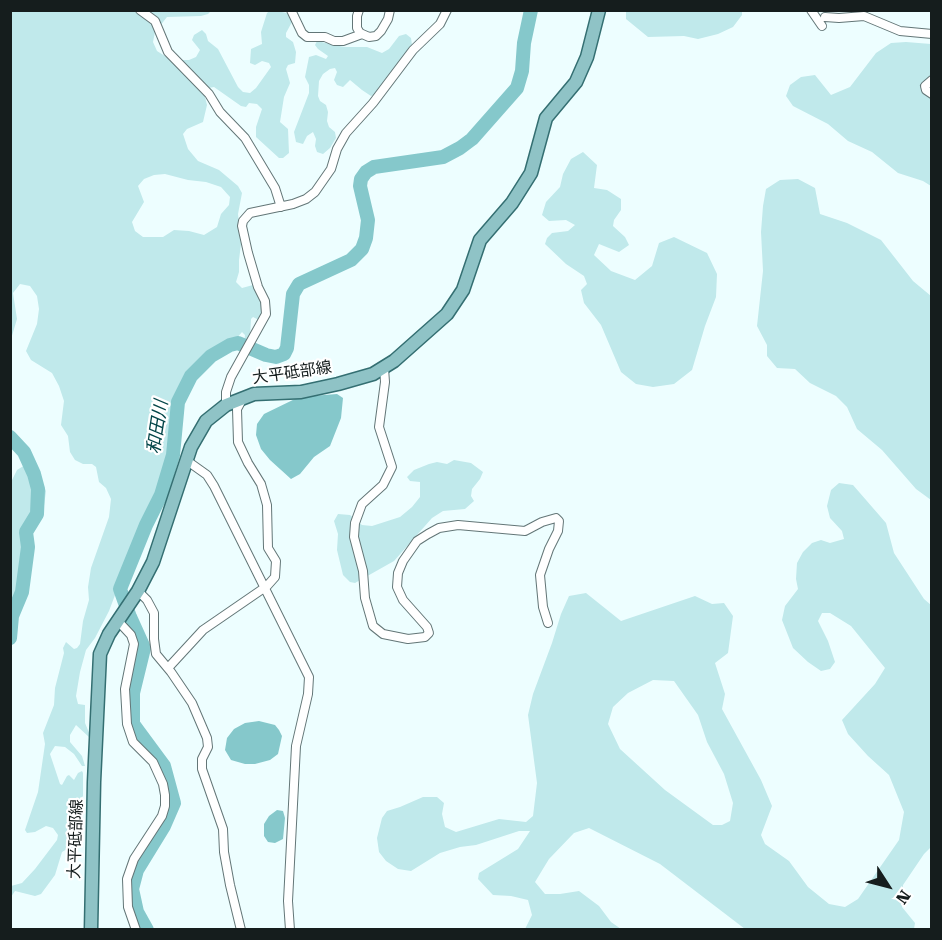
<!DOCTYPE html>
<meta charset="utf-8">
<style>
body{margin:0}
#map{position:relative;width:942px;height:940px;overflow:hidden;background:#edfeff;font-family:"Roboto Serif",serif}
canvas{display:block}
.frame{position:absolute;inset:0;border:12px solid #151d1d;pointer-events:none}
.north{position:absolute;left:858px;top:856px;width:60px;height:60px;-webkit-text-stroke:4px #fff;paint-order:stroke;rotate:126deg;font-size:16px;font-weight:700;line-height:24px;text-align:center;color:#151d1d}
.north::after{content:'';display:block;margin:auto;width:21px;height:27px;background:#151d1d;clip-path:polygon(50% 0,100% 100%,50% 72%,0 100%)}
</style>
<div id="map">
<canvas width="942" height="940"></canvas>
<div class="frame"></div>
<div class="north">N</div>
</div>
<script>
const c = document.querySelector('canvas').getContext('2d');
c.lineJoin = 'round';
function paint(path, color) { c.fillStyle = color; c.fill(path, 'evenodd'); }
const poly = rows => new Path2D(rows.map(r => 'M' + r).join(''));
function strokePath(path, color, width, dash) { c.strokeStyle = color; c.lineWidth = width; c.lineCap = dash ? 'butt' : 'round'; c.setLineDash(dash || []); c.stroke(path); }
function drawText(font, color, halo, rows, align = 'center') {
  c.font = font + ' "Roboto Serif","Noto Sans JP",serif'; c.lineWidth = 4.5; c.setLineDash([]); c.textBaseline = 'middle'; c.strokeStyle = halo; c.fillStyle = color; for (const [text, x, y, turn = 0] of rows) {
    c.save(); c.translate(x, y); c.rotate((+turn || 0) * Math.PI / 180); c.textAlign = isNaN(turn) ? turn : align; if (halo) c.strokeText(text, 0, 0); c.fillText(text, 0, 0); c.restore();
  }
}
paint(poly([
 [271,10,287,13,292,22,286,33,286,37,293,42,296,52,295,63,288,65,286,69,290,83,284,97,280,122,288,129,289,153,283,158,279,158,256,137,256,127,262,109,257,104,249,103,246,107,241,106,214,87,209,88,205,97,207,105,203,122,187,129,183,134,188,149,198,161,219,170,238,186,242,193,238,214,241,244,239,260,239,272,236,282,242,288,253,285,263,304,262,314,259,320,253,317,251,319,250,338,247,342,244,342,245,335,242,332,236,339,226,340,222,346,212,349,197,362,175,401,171,448,161,485,137,537,109,611,95,638,86,650,80,672,76,696,78,704,85,705,85,723,90,735,90,738,76,725,70,735,70,742,82,756,85,766,82,766,74,754,65,747,55,746,50,754,60,784,62,785,67,776,69,775,74,780,78,773,82,771,83,773,83,796,75,807,74,816,81,822,80,846,77,848,67,849,62,852,55,875,41,894,35,896,15,891,11,897,11,886,22,883,35,869,57,840,58,835,53,828,46,826,35,832,27,833,25,830,38,792,45,744,43,733,54,705,55,688,64,653,63,648,66,642,74,649,77,648,80,644,83,621,89,600,88,587,91,568,109,517,111,499,106,488,99,482,96,467,92,464,83,464,75,460,70,452,68,436,61,425,64,401,59,386,52,373,31,360,26,351,37,324,39,309,37,296,30,286,20,284,13,293,17,319,11,339,11,11,211,11,208,14,201,16,167,17,155,32,153,42,157,51,171,60,189,60,196,57,200,50,192,40,194,35,202,30,206,34,208,41,218,49,238,87,243,92,250,93,256,88,271,67,269,63,262,61,255,65,250,63,251,49,262,44,261,32,267,13],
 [165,174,188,180,206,182,221,187,230,197,229,205,221,214,217,227,204,235,189,231,174,230,163,237,143,237,135,231,132,222,144,202,138,186,144,179,154,175],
 [626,11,742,10,742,15,733,27,718,34,698,39,684,36,648,37,626,19],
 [406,34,411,38,412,45,374,95,371,96,362,90,350,80,343,87,337,85,334,80,337,72,335,68,330,69,323,74,319,81,318,96,320,101,326,105,328,112,327,121,329,127,335,132,336,138,330,148,323,154,317,152,315,146,316,139,313,132,307,136,303,144,296,142,294,132,309,93,309,85,305,77,309,57,316,55,326,59,328,56,318,49,315,45,317,41,344,47,367,47,382,53,389,49,399,36],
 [906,42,931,44,931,186,923,181,898,173,872,152,848,141,828,124,793,106,786,96,790,85,801,77,815,75,831,95,850,87,876,53,891,43],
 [583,152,597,165,594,188,607,190,621,199,621,210,614,220,613,226,625,237,629,245,619,252,599,244,594,255,611,271,635,280,652,266,659,243,674,237,707,253,717,274,716,297,705,326,692,370,674,384,653,387,636,384,621,372,601,325,584,303,581,290,587,284,584,276,566,264,545,244,547,238,552,233,568,231,575,225,566,220,549,221,542,215,546,202,560,187,563,174,571,159],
 [798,179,815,188,820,214,847,223,881,240,913,281,931,296,931,500,916,489,882,450,857,429,847,407,836,396,810,383,795,369,777,368,767,356,767,345,757,326,763,271,761,232,763,206,766,189,780,180],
 [454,460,471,463,483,472,480,479,472,489,471,496,474,501,465,509,443,511,432,518,394,561,355,583,350,582,343,575,337,550,338,534,334,521,338,514,350,515,362,525,372,526,400,517,412,507,420,497,420,482,410,481,407,477,414,470,429,464,437,462,447,464],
 [25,465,32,468,39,474,46,491,43,513,29,530,30,544,25,570,24,589,21,598,11,613,11,482,17,470],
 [839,483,853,485,886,523,894,553,924,599,931,605,931,847,924,854,903,885,902,907,915,923,914,929,745,929,660,864,589,828,574,833,549,859,535,882,545,894,560,894,579,891,599,906,611,922,621,929,525,929,532,915,528,900,511,896,493,895,478,879,479,873,518,849,530,831,519,831,476,845,460,847,440,853,411,871,398,869,386,861,379,852,377,838,382,818,387,811,400,807,423,797,437,797,444,803,442,814,445,827,456,832,499,819,526,822,533,816,537,783,528,715,533,694,552,643,561,614,569,596,586,593,621,621,695,596,712,604,724,603,733,616,728,653,715,663,725,694,722,709,761,780,772,806,761,835,765,844,789,861,808,887,829,904,845,907,858,899,899,840,904,812,889,775,868,756,848,734,842,720,875,684,885,668,851,626,830,613,822,613,818,621,828,641,835,662,830,669,821,671,808,662,793,648,782,620,785,606,798,589,796,579,797,563,803,552,812,543,821,540,830,543,844,539,842,531,830,518,827,506,831,490],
 [653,680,674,681,698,715,707,742,724,774,733,803,730,821,722,825,713,825,665,790,620,749,608,724,613,707,628,693]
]), '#c0e9eb');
paint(poly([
 [337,394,343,398,341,418,330,446,314,457,300,474,291,479,270,460,261,449,256,435,257,424,264,414,299,397],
 [259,721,275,725,279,730,282,736,278,754,270,760,255,764,245,764,231,760,225,750,227,738,234,729,245,723],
 [277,810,283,811,285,818,283,839,275,843,268,842,264,836,264,824,269,816]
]), '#85c8cb');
strokePath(poly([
 [10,437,24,452,34,474,38,489,37,514,26,532,28,547,22,592,12,616,10,638],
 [147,930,137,912,132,889,137,870,164,826,174,803,164,766,133,724,133,693,144,648,130,617,120,589,146,525,161,495,173,455,178,402,191,376,211,356,230,345,238,343,266,355,276,357,284,354,287,348,293,294,299,284,351,260,362,249,366,238,368,220,360,186,361,179,366,172,374,167,443,157,460,148,472,139,517,88,522,71,524,43,531,10]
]), '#85c8cb', 14);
const minor = poly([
 [140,10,155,21,168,52,209,94,220,112,245,138,275,188,281,207],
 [291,10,302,33,307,37,325,37,334,41,343,41,362,34],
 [359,10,357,16,357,28,360,33,369,37,376,36,381,31,388,19,390,10],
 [811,10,822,26],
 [825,17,839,18,864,16,900,31,932,34],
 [932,80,925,86,926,90,932,94],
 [384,368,385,382,379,427,392,467,383,485,362,504,355,523,354,537,363,571,365,598,373,626,383,634,408,639,425,637,429,633,427,627,403,600,397,587,398,573,403,561,417,541,428,534,439,528,458,525,525,531,542,522,556,518,559,521,558,531,549,549,540,575,543,607,548,623],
 [226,405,226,392,231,377,266,314,265,301,258,287,248,253,242,226,243,221,250,213,293,204,306,199,315,192,331,169,337,149,346,133,373,103,413,50,440,24,447,10],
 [186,460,207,475,214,486,309,677,308,694,296,746,288,901,290,930],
 [138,591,147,600,154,613,154,639,156,654,171,672,192,703,207,738,208,747,202,759,202,769,223,829,224,852,230,885,241,930],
 [118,621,131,635,134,644,125,689,127,724,133,742,153,762,163,784,165,795,165,806,162,816,134,859,127,879,128,907,136,930],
 [168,668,203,630,267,586,275,577,276,561,268,548,267,505,261,484,248,463,238,442,237,409,243,398]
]);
const primary = poly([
 [91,930,94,782,100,654,109,634,138,591,153,562,191,447,206,421,226,405,254,394,301,392,338,384,373,374,394,361,447,314,463,290,480,240,512,203,531,173,546,118,576,82,587,57,599,10]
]);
strokePath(minor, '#637677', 10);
strokePath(primary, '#346f72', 15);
strokePath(minor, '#fff', 8);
strokePath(primary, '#8fc3c6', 12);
drawText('16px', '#151d1d', '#fff', [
 ["大平砥部線",292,373,-8],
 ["大平砥部線",76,839,-88]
]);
drawText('italic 18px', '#034548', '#fff', [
 ["和田川",158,427,-81]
]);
</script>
